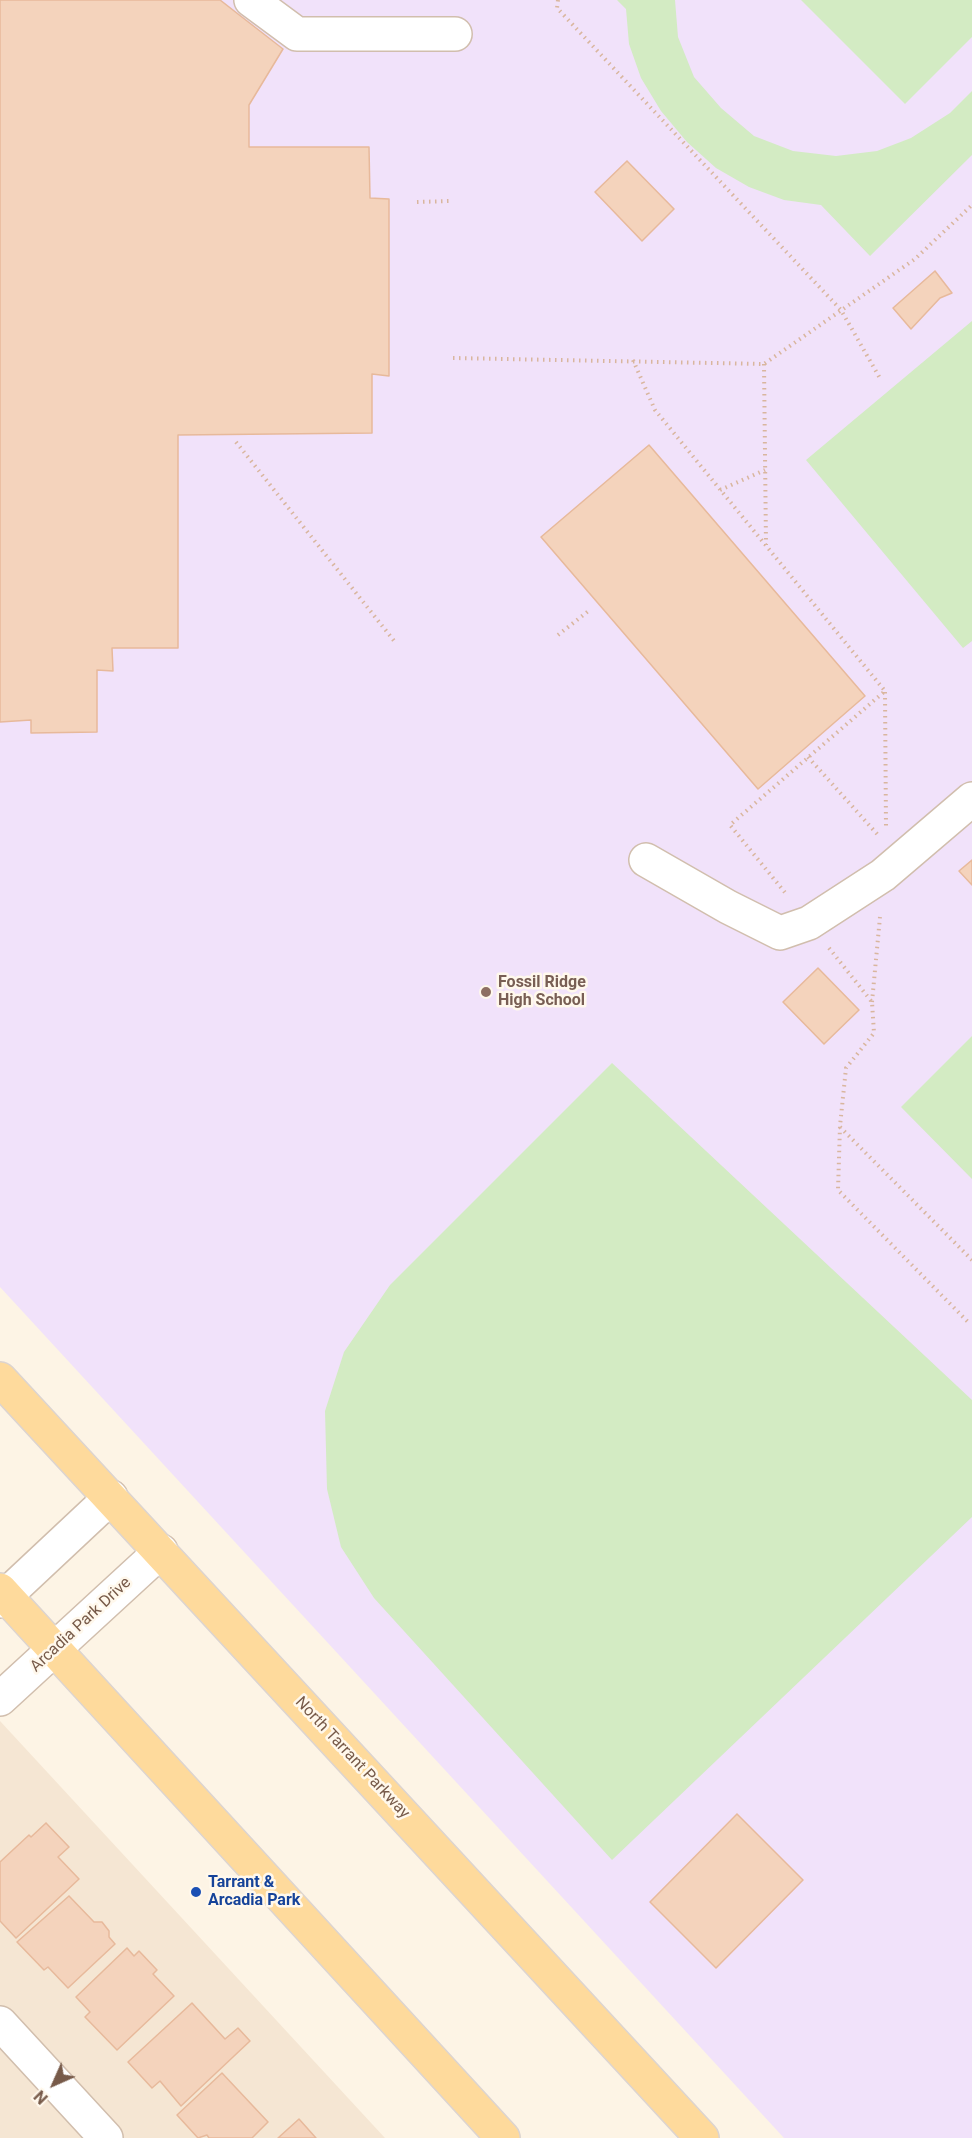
<!DOCTYPE html>
<style>
body{margin:0}
#map{position:relative;width:972px;height:2138px;overflow:hidden;background:#fdf4e5;font-family:Roboto,sans-serif}
canvas{display:block}
.north{position:absolute;left:24px;top:2054px;width:60px;height:60px;-webkit-text-stroke:4px #fff8ec;paint-order:stroke;rotate:225deg;font-size:16px;font-weight:700;line-height:24px;text-align:center;color:#775a49}
.north::after{content:'';display:block;margin:auto;width:21px;height:27px;background:#775a49;clip-path:polygon(50% 0,100% 100%,50% 72%,0 100%)}
</style>
<div id="map">
<canvas width="972" height="2138"></canvas>
<div class="north">N</div>
</div>
<script>
const c = document.querySelector('canvas').getContext('2d');
c.lineJoin = 'round';
function paint(path, color) { c.fillStyle = color; c.fill(path, 'evenodd'); }
const poly = rows => new Path2D(rows.map(r => 'M' + r).join(''));
function strokePath(path, color, width, dash) { c.strokeStyle = color; c.lineWidth = width; c.lineCap = dash ? 'butt' : 'round'; c.setLineDash(dash || []); c.stroke(path); }
function drawText(font, color, halo, rows, align = 'center') {
  c.font = font + ' Roboto,sans-serif'; c.lineWidth = 5; c.setLineDash([]); c.textBaseline = 'middle'; c.strokeStyle = halo; c.fillStyle = color; for (const [text, x, y, turn = 0] of rows) {
    c.save(); c.translate(x, y); c.rotate((+turn || 0) * Math.PI / 180); c.textAlign = isNaN(turn) ? turn : align; if (halo) c.strokeText(text, 0, 0); c.fillText(text, 0, 0); c.restore();
  }
}
paint(poly([
 [0,1721,385,2138,0,2138]
]), '#f5e6d3');
paint(poly([
 [0,0,972,0,972,2138,784,2138,0,1287]
]), '#f1e2fa');
paint(poly([
 [617,0,675,0,678,37,694,77,721,108,754,136,793,151,836,156,877,151,911,138,950,113,972,91,972,155,870,256,821,205,784,200,749,187,716,168,687,142,661,111,641,78,629,44,626,9],
 [801,0,972,0,972,37,905,104],
 [972,321,972,641,963,648,806,460],
 [972,1036,972,1179,901,1107],
 [612,1063,972,1400,972,1517,612,1860,374,1598,341,1547,327,1489,325,1411,344,1352,390,1285]
]), '#d3ebc3');
const building = poly([
 [0,0,220,0,283,49,249,105,249,147,369,147,370,198,389,199,389,376,372,374,372,433,178,435,178,648,112,648,113,671,97,670,97,732,31,733,31,720,0,722,0,0],
 [627,161,674,209,642,241,595,192,627,161],
 [935,271,952,293,940,298,911,329,893,308,935,271],
 [649,445,865,696,758,789,541,537,649,445],
 [972,860,972,885,959,871,972,860],
 [818,968,859,1010,824,1044,783,1002,818,968],
 [737,1814,803,1880,716,1968,650,1902,737,1814],
 [46,1823,69,1847,58,1857,79,1879,16,1938,0,1921,0,1862,29,1835,31,1837,46,1823],
 [69,1896,94,1922,102,1922,109,1931,109,1937,115,1944,68,1988,48,1967,44,1970,17,1942,69,1896],
 [127,1948,134,1956,139,1951,157,1970,153,1974,174,1996,117,2050,85,2017,90,2012,76,1997,127,1948],
 [192,2003,225,2039,238,2028,250,2041,181,2106,160,2081,152,2088,128,2062,192,2003],
 [222,2073,268,2122,252,2138,209,2138,207,2135,198,2138,177,2115,222,2073],
 [299,2119,316,2138,278,2138,299,2119]
]);
paint(building, '#f4d3bc');
strokePath(building, '#e7b99b', 1.5);
const minor = poly([
 [251,0,297,34,455,34],
 [646,860,728,907,780,933,809,923,883,875,972,799],
 [0,1601,111,1497],
 [0,1699,161,1551],
 [0,2023,106,2138]
]);
const major = poly([
 [0,1379,702,2138],
 [0,1590,503,2138]
]);
strokePath(minor, '#d1bead', 36);
strokePath(major, '#dcd4d0', 36);
strokePath(poly([
 [558,0,557,8,841,310,881,380],
 [417,202,450,201],
 [453,358,764,364,915,259,972,205],
 [633,360,655,410,885,691,730,825,787,895],
 [764,364,766,545],
 [236,442,395,642],
 [720,490,765,470],
 [558,635,591,609],
 [885,692,886,828],
 [808,757,878,835],
 [829,948,872,1002,874,1033,846,1068,840,1126,838,1190,968,1322],
 [872,1002,880,917],
 [840,1127,972,1260]
]), '#d9b69e', 4, [1.5, 4.5]);
strokePath(minor, '#fff', 33);
strokePath(major, '#feda9c', 33);
for (const [x, y, r, color] of [
 [486,992,6,"#8d6e63"],
 [196,1892,6,"#1a4fb4"]
]) { const dot = new Path2D(); dot.arc(x, y, r, 0, 2 * Math.PI); c.fillStyle = color; c.fill(dot); strokePath(dot, '#fff8ec', 2); }
drawText('bold 16px', '#785e54', '#fff8ec', [
 ["Fossil Ridge",498,983],
 ["High School",498,1001]
], 'left');
drawText('16px', '#775a49', '#fff8ec', [
 ["Arcadia Park Drive",81,1625,-43],
 ["North Tarrant Parkway",352,1758,47]
]);
drawText('bold 16px', '#164399', '#fff8ec', [
 ["Tarrant &",208,1883],
 ["Arcadia Park",208,1901]
], 'left');
</script>
